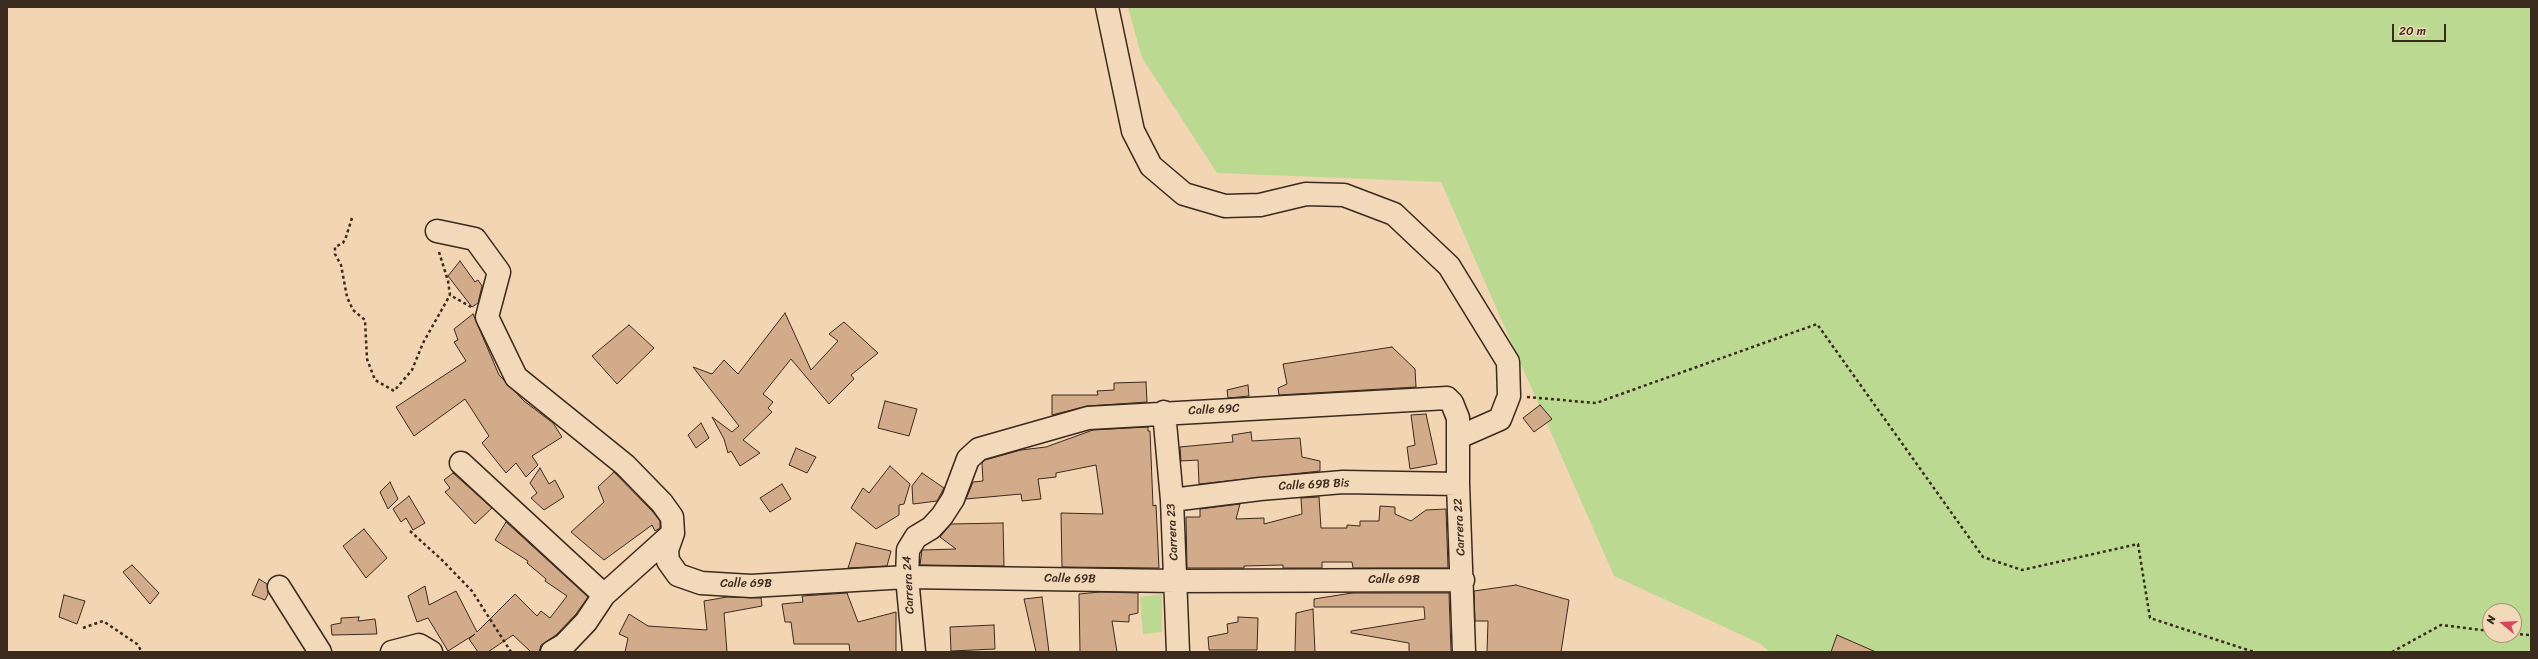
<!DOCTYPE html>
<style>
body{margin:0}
#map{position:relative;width:2538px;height:659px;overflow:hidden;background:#f2d6b4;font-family:Sriracha,sans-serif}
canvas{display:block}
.frame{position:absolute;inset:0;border:8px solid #3b2a1e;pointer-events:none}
.north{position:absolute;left:2482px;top:603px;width:40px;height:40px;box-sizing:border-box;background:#f2d9b9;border:1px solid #a9937b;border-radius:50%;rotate:288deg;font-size:11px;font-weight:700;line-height:16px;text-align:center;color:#3b2a1e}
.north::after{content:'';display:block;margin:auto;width:14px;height:18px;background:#d1495b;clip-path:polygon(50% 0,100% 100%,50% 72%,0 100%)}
.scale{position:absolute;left:2392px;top:24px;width:54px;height:18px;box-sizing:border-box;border:2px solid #3b2a1e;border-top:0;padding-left:5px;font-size:12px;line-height:14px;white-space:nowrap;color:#3b2a1e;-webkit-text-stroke:3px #f2d9b9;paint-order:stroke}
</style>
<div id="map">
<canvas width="2538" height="659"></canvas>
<div class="frame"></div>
<div class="north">N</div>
<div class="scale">20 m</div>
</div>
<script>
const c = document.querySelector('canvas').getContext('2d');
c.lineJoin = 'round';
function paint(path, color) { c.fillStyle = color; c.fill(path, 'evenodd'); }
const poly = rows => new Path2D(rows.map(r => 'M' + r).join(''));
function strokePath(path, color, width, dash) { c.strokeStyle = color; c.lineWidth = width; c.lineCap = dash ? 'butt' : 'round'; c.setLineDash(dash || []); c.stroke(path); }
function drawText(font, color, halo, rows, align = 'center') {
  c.font = font + ' Sriracha,sans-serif'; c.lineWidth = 3; c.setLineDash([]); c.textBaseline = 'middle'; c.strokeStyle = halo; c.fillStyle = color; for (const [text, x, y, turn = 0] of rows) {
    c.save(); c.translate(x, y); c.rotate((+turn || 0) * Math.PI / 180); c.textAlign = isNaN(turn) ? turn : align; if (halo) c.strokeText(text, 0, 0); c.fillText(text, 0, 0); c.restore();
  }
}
paint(poly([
 [1128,7,2531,7,2531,652,1770,652,1759,643,1614,576,1441,182,1217,173,1142,58],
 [2490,611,2514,611,2514,635,2490,635],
 [1162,594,1162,632,1143,634,1140,597]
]), '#bcd991');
const building = poly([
 [460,261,475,282,478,280,482,286,478,303,472,307,448,276,460,261],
 [785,313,811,370,838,341,829,334,844,322,878,353,851,375,854,379,829,404,791,359,763,394,773,402,768,408,772,412,743,440,760,453,740,466,731,451,728,453,724,439,712,417,732,432,739,426,693,367,712,374,724,360,738,374,785,313],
 [473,314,499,375,524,401,553,423,562,437,532,456,538,465,526,477,516,463,506,473,482,443,489,436,465,399,414,436,396,407,466,361,454,342,458,340,454,329,473,314],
 [629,325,654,348,617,384,592,356,629,325],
 [1392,347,1415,369,1416,387,1279,395,1278,388,1287,384,1283,364,1392,347],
 [1146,382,1147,402,1087,406,1052,415,1052,395,1098,395,1097,391,1114,390,1114,383,1146,382],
 [1248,385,1249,396,1228,398,1227,390,1248,385],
 [885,401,917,409,909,436,878,428,885,401],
 [1540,405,1552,419,1534,432,1523,418,1540,405],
 [1426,414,1437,464,1410,469,1407,447,1415,445,1411,415,1426,414],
 [701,423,709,438,696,448,688,435,701,423],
 [1148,427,1148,431,1150,431,1153,506,1156,505,1159,568,1062,567,1061,513,1103,514,1096,465,1056,473,1056,477,1038,479,1041,499,1022,501,1021,494,966,499,973,482,983,481,982,463,985,460,1021,450,1046,447,1093,430,1148,427],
 [1251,432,1252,441,1300,438,1302,457,1320,461,1320,471,1199,484,1198,460,1181,461,1180,447,1233,442,1232,435,1251,432],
 [796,448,816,457,807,473,789,465,796,448],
 [890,466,910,484,904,504,899,505,899,515,876,529,851,508,863,488,869,493,890,466],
 [540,468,549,484,555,480,564,497,544,510,531,498,537,493,530,483,540,468],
 [614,472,652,511,660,521,660,528,655,531,652,525,604,560,571,532,604,502,598,487,614,472],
 [453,473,492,508,475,524,445,492,450,488,444,480,453,473],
 [922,473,944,488,937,501,913,504,912,486,922,473],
 [390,482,398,499,388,509,380,492,390,482],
 [782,484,791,499,770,512,760,498,782,484],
 [409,496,425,523,413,530,406,518,401,522,393,509,409,496],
 [1319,497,1321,528,1347,528,1347,525,1360,526,1360,521,1379,521,1380,506,1395,507,1395,514,1411,521,1426,510,1446,509,1448,568,1353,568,1352,562,1322,562,1322,568,1283,568,1283,565,1244,566,1244,568,1187,568,1186,517,1200,517,1200,509,1240,504,1236,519,1264,518,1264,524,1302,514,1301,498,1319,497],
 [506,522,588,597,576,614,556,635,541,645,539,652,531,652,513,635,488,652,478,652,469,639,475,634,448,651,428,618,417,622,408,596,425,586,429,605,456,591,477,632,515,594,537,616,541,611,550,618,567,596,545,581,546,579,527,563,528,561,495,540,506,522],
 [1003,523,1004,566,920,565,922,550,956,549,940,537,951,524,1003,523],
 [364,529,387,558,366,578,343,546,364,529],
 [856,543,891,551,887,566,848,568,856,543],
 [132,565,159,593,150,604,123,572,132,565],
 [259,579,267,584,268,594,265,600,252,595,259,579],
 [1516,585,1569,600,1561,652,1487,652,1488,621,1475,621,1474,591,1516,585],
 [1100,592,1138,593,1138,613,1129,615,1129,622,1112,621,1117,652,1080,652,1079,594,1100,592],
 [847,593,858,622,896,612,896,652,850,652,849,644,794,644,791,622,785,622,782,604,803,602,802,596,847,593],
 [1352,593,1449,593,1451,652,1409,652,1409,643,1351,633,1351,631,1425,619,1424,607,1314,607,1314,599,1352,593],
 [64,595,85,601,77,624,59,617,64,595],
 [727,597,761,598,762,606,724,613,727,652,625,652,628,638,619,634,629,614,648,626,707,630,704,601,727,597],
 [1042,597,1049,652,1036,652,1024,599,1042,597],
 [1313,609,1315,652,1295,652,1296,613,1313,609],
 [359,617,358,621,375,619,377,634,332,635,331,625,341,623,341,618,359,617],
 [1238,617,1258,618,1257,650,1209,650,1208,637,1228,633,1227,624,1238,622,1238,617],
 [994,625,995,649,951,651,950,627,994,625],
 [1837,635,1876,652,1831,652,1837,635]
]);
paint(building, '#d2ac8a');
strokePath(building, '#3b2a1e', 1);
const minor = poly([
 [1107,7,1133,131,1151,166,1184,194,1225,206,1260,205,1306,194,1344,195,1394,214,1449,266,1508,362,1509,396,1500,419,1459,437],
 [437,231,475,239,499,272,487,317,516,377,625,465,662,503,672,517,673,533,667,550,668,561,678,575,701,583,751,586,907,577,1175,581,1463,580],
 [1164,412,1172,500,1178,652],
 [461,463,604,595],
 [1172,500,1260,489,1343,482,1458,484],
 [279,587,320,652],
 [392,652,419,645,431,652],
 [552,652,564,645,586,622,604,595,673,533],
 [914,652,907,577,908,550,916,537,931,528,942,516,953,499,968,459,979,449,1088,418,1447,398,1452,403,1458,418,1458,484,1464,652]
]);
strokePath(minor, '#3b2a1e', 25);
strokePath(poly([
 [352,218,346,237,343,243,335,247,335,254,341,265,347,297,353,310,365,320,367,359,375,380,394,391,412,370,423,343,450,295],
 [439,252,448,281,450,295,471,307],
 [1527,397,1596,403,1817,324,1983,557,2022,570,2138,544,2150,618,2254,652],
 [410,531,441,559,472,591,511,652],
 [83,628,103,621,137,644,142,652],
 [2514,634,2531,635],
 [2392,652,2441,625,2490,631]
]), '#3b2a1e', 2.5, [3, 3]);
strokePath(minor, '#f2d9b9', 22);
drawText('12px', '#3b2a1e', '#f2d9b9', [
 ["Calle 69C",1214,410,-3],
 ["Calle 69B Bis",1314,485,-3],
 ["Carrera 22",1460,527,-93],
 ["Carrera 23",1173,532,-93],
 ["Calle 69B",1070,579,1],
 ["Calle 69B",1394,580],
 ["Calle 69B",746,584],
 ["Carrera 24",909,585,-93]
]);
</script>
